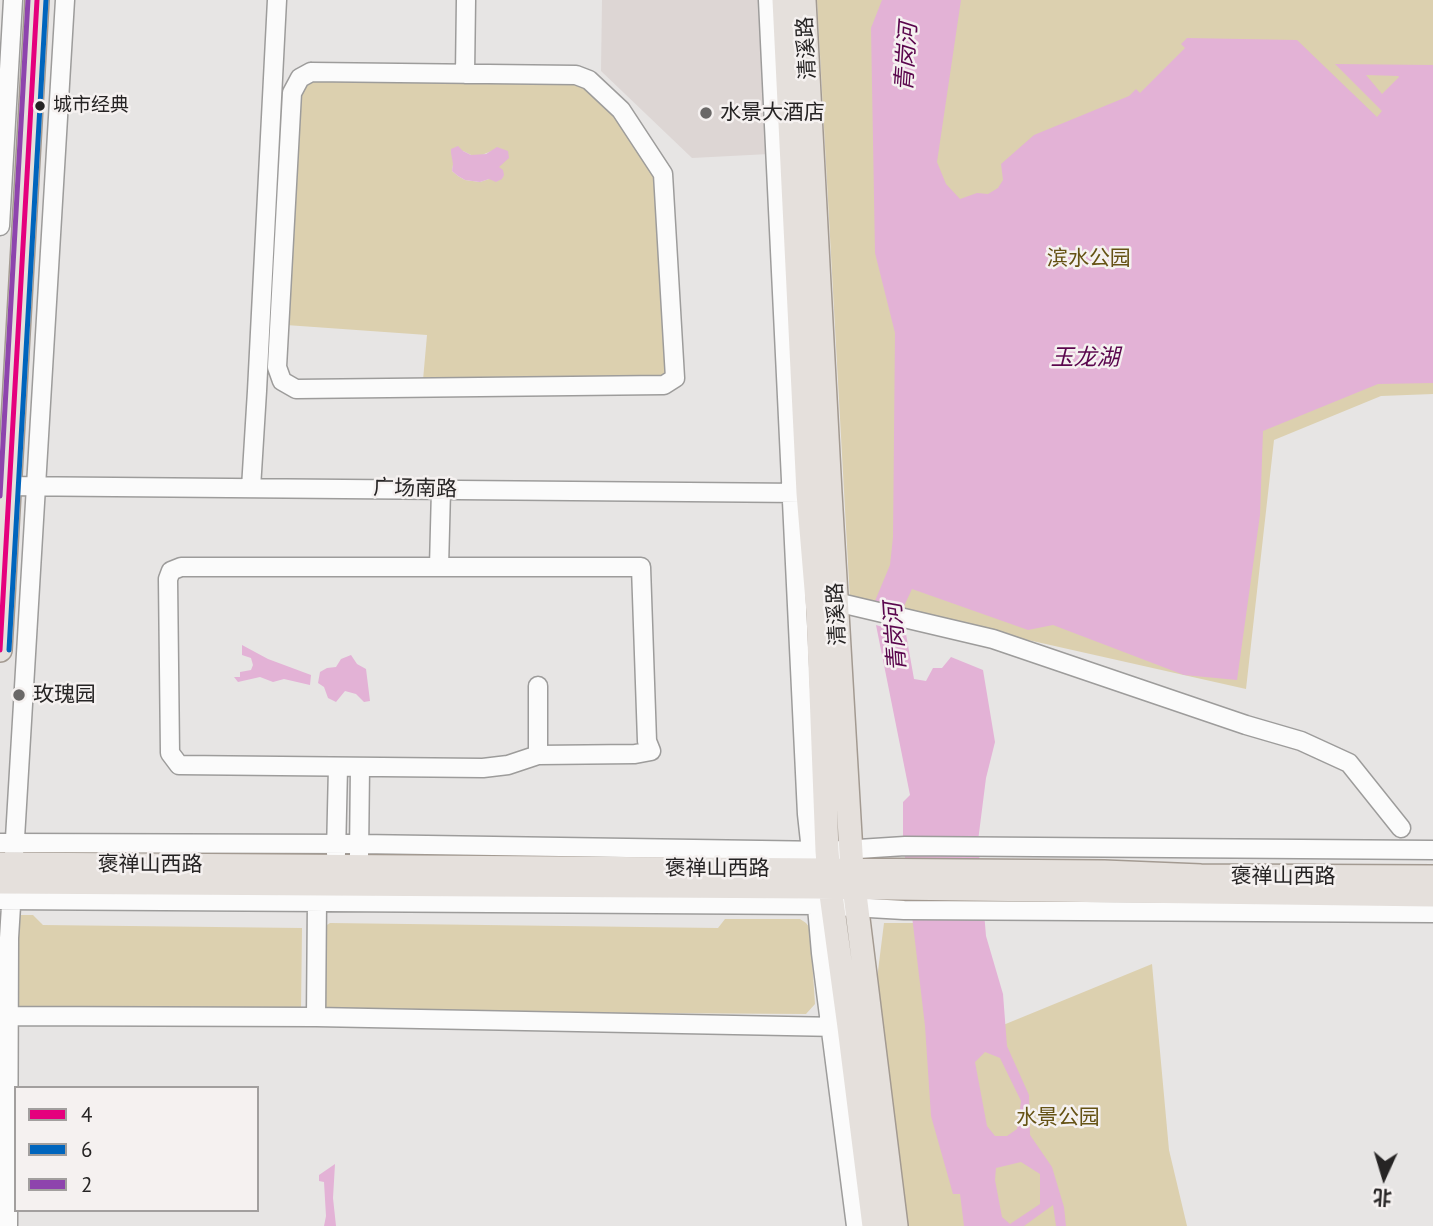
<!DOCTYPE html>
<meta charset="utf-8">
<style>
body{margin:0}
#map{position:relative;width:1433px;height:1226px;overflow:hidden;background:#e7e5e4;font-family:"PT Sans","Noto Sans SC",sans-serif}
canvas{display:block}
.legend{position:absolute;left:14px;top:1086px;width:245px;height:126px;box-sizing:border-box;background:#f5f1f0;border:2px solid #a29f9e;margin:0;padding:9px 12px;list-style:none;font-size:21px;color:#262424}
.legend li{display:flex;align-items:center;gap:14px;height:35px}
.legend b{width:35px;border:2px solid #a29f9e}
.north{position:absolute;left:1349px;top:1142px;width:70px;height:70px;-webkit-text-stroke:5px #f5f1f0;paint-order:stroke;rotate:184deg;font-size:19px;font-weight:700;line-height:28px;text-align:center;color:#262424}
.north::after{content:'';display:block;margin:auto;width:24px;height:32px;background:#262424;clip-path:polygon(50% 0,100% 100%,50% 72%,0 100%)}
</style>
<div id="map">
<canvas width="1433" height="1226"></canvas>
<ul class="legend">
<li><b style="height:9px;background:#e5007d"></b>4</li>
<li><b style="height:9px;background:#0065bd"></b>6</li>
<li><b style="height:9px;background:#8e44ad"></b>2</li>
</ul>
<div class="north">北</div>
</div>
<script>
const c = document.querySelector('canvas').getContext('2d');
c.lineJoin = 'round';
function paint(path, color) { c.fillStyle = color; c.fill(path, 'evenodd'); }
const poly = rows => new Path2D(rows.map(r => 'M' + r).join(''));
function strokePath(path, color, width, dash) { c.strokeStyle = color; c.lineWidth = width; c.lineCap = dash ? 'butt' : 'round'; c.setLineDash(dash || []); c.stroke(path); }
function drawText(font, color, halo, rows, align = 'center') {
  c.font = font + ' "PT Sans","Noto Sans SC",sans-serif'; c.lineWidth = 5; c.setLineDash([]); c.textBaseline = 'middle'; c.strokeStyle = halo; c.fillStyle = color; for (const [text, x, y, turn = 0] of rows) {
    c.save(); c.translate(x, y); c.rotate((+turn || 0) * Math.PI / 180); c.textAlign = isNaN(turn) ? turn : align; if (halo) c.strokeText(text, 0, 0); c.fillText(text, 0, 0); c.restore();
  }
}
paint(poly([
 [602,0,764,0,769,154,692,158,601,71]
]), '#ddd6d4');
paint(poly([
 [817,0,1433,0,1433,394,1381,396,1274,440,1246,689,850,600],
 [313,77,578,81,606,101,656,176,668,379,423,380,427,335,286,325,298,92],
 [463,151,471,155,479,156,492,151,499,167,489,179,480,182,465,180,458,176,452,171,453,165],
 [19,915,33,915,43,925,302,928,301,1010,14,1008,13,923],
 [725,919,800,919,806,923,810,928,815,1004,806,1014,327,1011,321,1005,322,928,330,923,718,928],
 [884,923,976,923,991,1030,1152,964,1169,1150,1187,1226,896,1226,871,1027]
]), '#dcd0af');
paint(poly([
 [882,0,961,0,937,162,946,184,960,199,977,193,988,194,998,188,1003,180,1001,164,1034,135,1129,96,1136,89,1140,93,1185,48,1181,44,1187,38,1297,40,1377,117,1382,111,1335,64,1433,65,1433,383,1378,384,1263,431,1260,515,1237,680,1184,675,1053,625,1028,630,912,589,904,606,875,601,890,565,893,537,895,333,875,253,871,28],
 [1366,75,1398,76,1399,77,1382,94],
 [458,146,463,151,471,155,486,154,497,147,508,151,509,158,499,167,503,170,504,175,502,179,496,182,489,179,480,182,465,180,458,176,452,171,453,164,451,153,451,149],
 [876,625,906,634,914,679,926,681,933,668,942,668,951,657,983,670,995,742,986,778,978,841,986,936,1003,994,1007,1046,1029,1095,1030,1135,1052,1167,1064,1207,1066,1226,1056,1226,1053,1205,1024,1226,964,1226,960,1194,953,1194,931,1116,925,1026,903,840,903,802,910,795],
 [985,1052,1000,1058,1021,1101,1017,1129,1007,1136,995,1136,987,1126,975,1062],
 [1021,1162,1040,1174,1040,1204,1010,1224,1002,1217,995,1180,996,1168],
 [242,645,268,659,311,675,310,685,284,679,273,682,260,677,238,682,234,677,240,677,240,672,251,670,253,665,251,658,242,655],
 [351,655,357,664,366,669,370,701,364,702,356,694,345,691,336,702,328,698,324,687,318,683,320,672,327,668,336,667,341,659],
 [335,1164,333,1198,336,1226,324,1226,326,1216,324,1182,319,1181,319,1175]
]), '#e3b2d6');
const minor = poly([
 [768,0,807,814,812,860],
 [311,72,576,75,589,80,621,110,663,174,675,378,664,385,296,389,282,381,277,367,292,93,300,78,311,72],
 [465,74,466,0],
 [0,226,13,0],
 [0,486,802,493],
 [251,488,257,391,277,0],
 [181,567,641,567,647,741,651,751,635,754,538,755,508,765,483,768,179,765,170,753,168,579,171,571,181,567],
 [439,567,441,490],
 [836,602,993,639,1246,725,1301,741,1349,763,1401,828],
 [538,755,538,686],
 [0,843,360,844,827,851,905,846,1433,850],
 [336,854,338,767],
 [14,855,65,0],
 [359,856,360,767],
 [816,895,821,953,856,1226],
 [0,900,817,905,904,910,1433,913],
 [0,1016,316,1017,839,1027],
 [316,1017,317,901],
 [8,1226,9,938,12,890]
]);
const major = poly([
 [784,0,808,493,818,613,827,851,830,887,849,1027,874,1226],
 [804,0,830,493,852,870,896,1226],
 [0,650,37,0],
 [0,864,1104,872,1201,876,1433,877],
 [0,882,815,887,1433,895]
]);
strokePath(minor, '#9d9c9b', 21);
strokePath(major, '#a39a91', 26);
strokePath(minor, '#fbfbfb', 18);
strokePath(major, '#e5e0dc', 23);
strokePath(poly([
 [0,650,37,0]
]), '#e5007d', 5);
strokePath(poly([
 [9,650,46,0]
]), '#0065bd', 5);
strokePath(poly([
 [0,496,28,0]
]), '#8e44ad', 5);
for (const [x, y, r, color] of [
 [40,106,6,"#262424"],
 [706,113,7,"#6a6867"],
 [19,695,7,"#6a6867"]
]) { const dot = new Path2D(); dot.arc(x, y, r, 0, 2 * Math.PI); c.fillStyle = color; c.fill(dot); strokePath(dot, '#f5f1f0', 2.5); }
drawText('19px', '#262424', '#f5f1f0', [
 ["城市经典",53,106]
], 'left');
drawText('21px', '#262424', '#f5f1f0', [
 ["清溪路",807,48,-93],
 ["广场南路",415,489,1],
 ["清溪路",837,614,-93],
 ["褒禅山西路",150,865],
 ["褒禅山西路",717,869],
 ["褒禅山西路",1283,877]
]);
drawText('21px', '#262424', '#f5f1f0', [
 ["水景大酒店",720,113],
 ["玫瑰园",33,695]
], 'left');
drawText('21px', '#655214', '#f5f1f0', [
 ["滨水公园",1089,259],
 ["水景公园",1058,1118]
]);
drawText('italic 23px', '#5a064d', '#f5f1f0', [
 ["青岗河",907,57,-86],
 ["玉龙湖",1085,358],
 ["青岗河",896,637,-94]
]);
</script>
